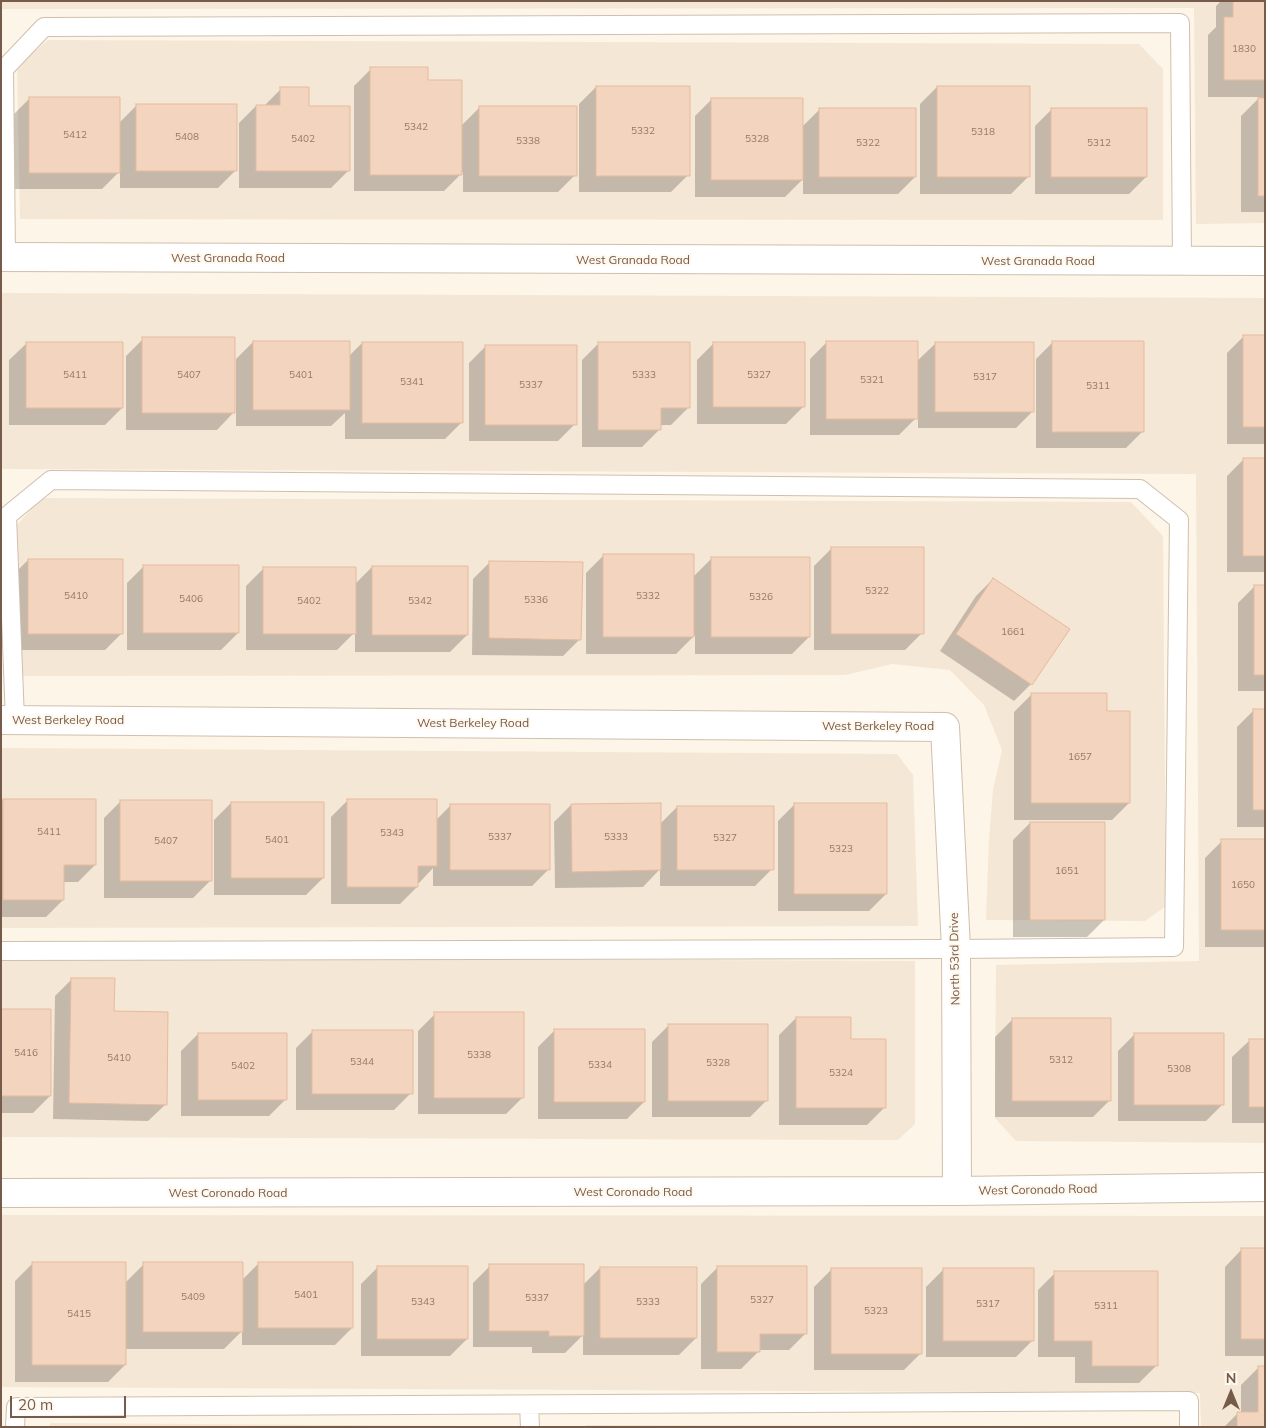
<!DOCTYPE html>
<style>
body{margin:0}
#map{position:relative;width:1266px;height:1428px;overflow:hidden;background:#fdf5e7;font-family:Mulish,sans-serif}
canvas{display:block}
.frame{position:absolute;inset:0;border:2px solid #775b4a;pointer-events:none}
.north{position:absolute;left:1206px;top:1368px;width:50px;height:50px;-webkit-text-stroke:4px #fff8ee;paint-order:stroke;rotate:0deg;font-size:14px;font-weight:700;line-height:20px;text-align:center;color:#775b4a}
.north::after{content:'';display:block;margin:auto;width:18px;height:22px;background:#775b4a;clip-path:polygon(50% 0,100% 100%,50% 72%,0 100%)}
.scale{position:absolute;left:10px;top:1396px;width:116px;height:22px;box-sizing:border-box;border:2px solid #775b4a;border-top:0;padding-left:6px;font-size:15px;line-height:18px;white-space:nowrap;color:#775b4a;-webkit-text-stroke:4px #fff8ee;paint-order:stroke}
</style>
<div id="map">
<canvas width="1266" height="1428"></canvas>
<div class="frame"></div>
<div class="north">N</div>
<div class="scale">20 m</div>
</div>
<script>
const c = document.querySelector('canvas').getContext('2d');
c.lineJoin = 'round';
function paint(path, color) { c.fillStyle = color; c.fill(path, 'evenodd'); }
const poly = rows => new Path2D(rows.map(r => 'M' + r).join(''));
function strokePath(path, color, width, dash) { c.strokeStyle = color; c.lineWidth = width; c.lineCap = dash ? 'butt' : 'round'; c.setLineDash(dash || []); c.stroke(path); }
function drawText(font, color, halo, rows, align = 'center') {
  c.font = font + ' Mulish,sans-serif'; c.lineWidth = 4; c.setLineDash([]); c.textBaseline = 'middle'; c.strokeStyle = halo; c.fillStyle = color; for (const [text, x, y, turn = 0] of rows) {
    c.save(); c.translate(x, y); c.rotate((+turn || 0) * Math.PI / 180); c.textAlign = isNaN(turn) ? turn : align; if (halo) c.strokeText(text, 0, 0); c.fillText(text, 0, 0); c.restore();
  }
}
paint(poly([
 [1,1,1265,1,1265,223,1196,224,1194,8,1,9],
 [48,40,1139,44,1163,69,1163,220,20,219,17,66],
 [1,293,1265,298,1265,1143,1016,1141,995,1118,996,965,1199,961,1196,474,1,469],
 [41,498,1131,502,1163,536,1166,906,1145,921,986,920,989,839,993,790,1002,750,984,705,950,670,892,664,845,675,22,676,17,525],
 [1,748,897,754,913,775,918,926,1,928],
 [1,957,915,961,915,1124,898,1140,1,1137],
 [1,1215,1265,1216,1265,1427,1201,1427,1200,1393,1,1387],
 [51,1423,491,1426,491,1427,48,1427],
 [586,1425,1140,1426,1140,1427,583,1427]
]), '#f5e7d5');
paint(poly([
 [1221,1,1265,1,1265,212,1241,212,1241,116,1260,97,1208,97,1208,35,1216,27,1216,6],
 [371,69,427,82,461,126,480,107,575,175,558,192,463,192,463,172,444,191,354,191,354,86],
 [596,87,688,175,671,192,579,192,579,104],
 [937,87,1028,177,1011,194,920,194,920,104],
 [281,89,308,107,348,171,331,188,239,188,239,123,256,106,264,106],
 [30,98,119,123,137,105,235,171,218,188,120,188,120,171,102,189,13,189,13,115],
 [712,99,802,127,820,109,915,177,898,194,803,194,803,179,785,197,695,197,695,116],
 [1052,109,1146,177,1129,194,1035,194,1035,126],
 [1244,336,1265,336,1265,444,1227,444,1227,353],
 [143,339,234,412,217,430,126,430,126,356],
 [253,342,348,357,362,343,462,422,445,439,345,439,345,413,331,426,236,426,236,359],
 [827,342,916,362,936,343,1033,411,1016,428,918,428,918,416,899,435,810,435,810,359],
 [1053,342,1143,431,1126,448,1036,448,1036,359],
 [27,343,122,408,105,425,9,425,9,360],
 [599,343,688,408,671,425,659,425,659,430,642,447,582,447,582,360],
 [714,343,803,407,786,424,697,424,697,360],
 [486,346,575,424,558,441,469,441,469,363],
 [1244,459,1265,459,1265,572,1227,572,1227,476],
 [831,549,922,633,905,650,814,650,814,566],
 [603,556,693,577,712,558,809,637,792,654,695,654,695,635,676,654,586,654,586,573],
 [28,560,122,633,105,650,11,650,11,577],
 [490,562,580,639,563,656,472,655,473,579],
 [144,566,238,633,221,650,127,650,127,583],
 [372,567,467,635,450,652,355,652,355,632,337,650,246,650,246,586,263,569,354,585],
 [993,579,1031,684,1014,701,940,651,976,596],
 [1255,586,1265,586,1265,691,1238,691,1238,603],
 [1031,695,1105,712,1129,803,1112,820,1014,820,1014,712],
 [1254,710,1265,710,1265,827,1237,827,1237,727],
 [3,800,95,865,78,882,63,882,63,900,46,917,1,917,1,802],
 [348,800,436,820,450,806,549,869,532,886,433,886,433,868,419,883,417,883,417,887,400,904,331,904,331,817],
 [121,801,210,881,193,898,104,898,104,818],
 [231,803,323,878,306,895,214,895,214,820],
 [795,804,886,894,869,911,778,911,778,821],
 [571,805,659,825,677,807,772,869,755,886,660,886,660,869,643,887,555,888,554,822],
 [1030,823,1104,920,1087,937,1013,937,1013,840],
 [1222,841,1265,841,1265,947,1205,947,1205,858],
 [72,979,113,1012,166,1104,148,1121,53,1119,55,996],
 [1,1010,50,1096,33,1113,1,1113],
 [435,1014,523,1097,506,1114,418,1114,418,1031],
 [796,1018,850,1040,884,1108,867,1125,779,1125,779,1035],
 [1012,1020,1110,1100,1093,1117,995,1117,995,1037],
 [669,1025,767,1100,750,1117,652,1117,652,1042],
 [555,1030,644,1102,627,1119,538,1119,538,1047],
 [313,1031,411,1093,394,1110,296,1110,296,1048],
 [198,1034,286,1099,269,1116,181,1116,181,1051],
 [1135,1034,1223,1104,1206,1121,1118,1121,1118,1051],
 [1250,1040,1265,1040,1265,1123,1232,1123,1232,1057],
 [1242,1249,1265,1249,1265,1356,1225,1356,1225,1267],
 [259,1263,352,1328,335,1345,242,1345,242,1331,224,1349,125,1349,125,1365,108,1382,15,1382,15,1281,32,1264,125,1283,144,1264,241,1281],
 [490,1266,582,1286,600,1268,696,1338,679,1355,583,1355,583,1335,565,1353,532,1353,532,1347,473,1347,473,1283],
 [378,1267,467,1339,450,1356,361,1356,361,1284],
 [718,1267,806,1333,789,1350,758,1350,758,1352,741,1369,701,1369,701,1284],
 [831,1270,921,1353,904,1370,814,1370,814,1287],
 [943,1270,1033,1340,1016,1357,926,1357,926,1287],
 [1055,1273,1156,1366,1139,1383,1075,1383,1075,1357,1038,1357,1038,1290],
 [1258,1368,1265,1427,1224,1427,1238,1413,1241,1413,1241,1385]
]), '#0003');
const building = poly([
 [1233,1,1265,1,1265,80,1224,80,1224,17,1233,17,1233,1],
 [370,67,428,67,428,80,462,80,462,175,370,175,370,67],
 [596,86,690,86,690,176,596,176,596,86],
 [937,86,1030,86,1030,177,937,177,937,86],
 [280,87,309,87,309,106,350,106,350,171,256,171,256,105,280,105,280,87],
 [29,97,120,97,120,173,29,173,29,97],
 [711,98,803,98,803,180,711,180,711,98],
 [1258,98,1265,98,1265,196,1258,196,1258,98],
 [136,104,237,104,237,171,136,171,136,104],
 [479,106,577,106,577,176,479,176,479,106],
 [819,108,916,108,916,177,819,177,819,108],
 [1051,108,1147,108,1147,177,1051,177,1051,108],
 [1243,335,1265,335,1265,427,1243,427,1243,335],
 [142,337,235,337,235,413,142,413,142,337],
 [253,341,350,341,350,410,253,410,253,341],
 [826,341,918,341,918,419,826,419,826,341],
 [1052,341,1144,341,1144,432,1052,432,1052,341],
 [26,342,123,342,123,408,26,408,26,342],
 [362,342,463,342,463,423,362,423,362,342],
 [598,342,690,342,690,408,661,408,661,430,598,430,598,342],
 [713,342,805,342,805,407,713,407,713,342],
 [935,342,1034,342,1034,412,935,412,935,342],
 [485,345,577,345,577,425,485,425,485,345],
 [1243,458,1265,458,1265,556,1243,556,1243,458],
 [831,547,924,547,924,634,831,634,831,547],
 [603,554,694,554,694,637,603,637,603,554],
 [711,557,810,557,810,637,711,637,711,557],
 [28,559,123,559,123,634,28,634,28,559],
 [489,561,583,562,581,640,489,638,489,561],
 [143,565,239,565,239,633,143,633,143,565],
 [372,566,468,566,468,635,372,635,372,566],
 [263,567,356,567,356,634,263,634,263,567],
 [993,578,1070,629,1032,685,956,634,993,578],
 [1254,585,1265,585,1265,675,1254,675,1254,585],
 [1031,693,1107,693,1107,711,1130,711,1130,803,1031,803,1031,693],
 [1253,709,1265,709,1265,810,1253,810,1253,709],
 [3,799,96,799,96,865,64,865,64,900,3,900,3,799],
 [347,799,437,799,437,866,418,866,418,887,347,887,347,799],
 [120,800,212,800,212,881,120,881,120,800],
 [231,802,324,802,324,878,231,878,231,802],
 [661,803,661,870,572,872,571,804,661,803],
 [794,803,887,803,887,894,794,894,794,803],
 [450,804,550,804,550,870,450,870,450,804],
 [677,806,774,806,774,870,677,870,677,806],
 [1030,822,1105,822,1105,920,1030,920,1030,822],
 [1221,839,1265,839,1265,930,1221,930,1221,839],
 [71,978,115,978,114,1011,168,1012,167,1105,69,1103,71,978],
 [1,1009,51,1009,51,1096,1,1096,1,1009],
 [434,1012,524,1012,524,1098,434,1098,434,1012],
 [796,1017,851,1017,851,1039,886,1039,886,1108,796,1108,796,1017],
 [1012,1018,1111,1018,1111,1101,1012,1101,1012,1018],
 [668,1024,768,1024,768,1101,668,1101,668,1024],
 [554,1029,645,1029,645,1102,554,1102,554,1029],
 [312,1030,413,1030,413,1094,312,1094,312,1030],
 [198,1033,287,1033,287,1100,198,1100,198,1033],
 [1134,1033,1224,1033,1224,1105,1134,1105,1134,1033],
 [1249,1039,1265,1039,1265,1107,1249,1107,1249,1039],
 [1241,1248,1265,1248,1265,1339,1241,1339,1241,1248],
 [32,1262,126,1262,126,1365,32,1365,32,1262],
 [143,1262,243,1262,243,1332,143,1332,143,1262],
 [258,1262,353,1262,353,1328,258,1328,258,1262],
 [489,1264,584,1264,584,1336,549,1336,549,1331,489,1331,489,1264],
 [377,1266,468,1266,468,1339,377,1339,377,1266],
 [717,1266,807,1266,807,1334,760,1334,760,1352,717,1352,717,1266],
 [600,1267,697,1267,697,1338,600,1338,600,1267],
 [831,1268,922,1268,922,1354,831,1354,831,1268],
 [943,1268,1034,1268,1034,1341,943,1341,943,1268],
 [1054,1271,1158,1271,1158,1366,1092,1366,1092,1341,1054,1341,1054,1271],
 [1258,1366,1265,1366,1265,1427,1237,1427,1237,1412,1258,1412,1258,1366]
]);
paint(building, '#f3d4be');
strokePath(building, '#e6bb9d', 1);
const lane = poly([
 [6,257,4,69,44,27,1180,23,1182,262],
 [1,951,956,949,1174,947,1179,520,1140,489,51,480,7,516,15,720],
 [529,1405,530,1427],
 [15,1427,16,1407,1189,1401,1189,1427]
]);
const street = poly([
 [1,257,1265,261],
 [1,720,945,727,956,949,957,1191],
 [1,1193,957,1191,1265,1187]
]);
strokePath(lane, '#d1bfae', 20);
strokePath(street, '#d1bfae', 30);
strokePath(lane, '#fff', 18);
strokePath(street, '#fff', 28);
drawText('10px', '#967967', null, [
 ["1830",1244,49],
 ["5342",416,127],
 ["5332",643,131],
 ["5318",983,132],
 ["5412",75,135],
 ["5408",187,137],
 ["5402",303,139],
 ["5328",757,139],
 ["5338",528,141],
 ["5322",868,143],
 ["5312",1099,143],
 ["5411",75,375],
 ["5407",189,375],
 ["5401",301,375],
 ["5333",644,375],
 ["5327",759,375],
 ["5317",985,377],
 ["5321",872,380],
 ["5341",412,382],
 ["5337",531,385],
 ["5311",1098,386],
 ["5322",877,591],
 ["5410",76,596],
 ["5332",648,596],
 ["5326",761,597],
 ["5406",191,599],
 ["5336",536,600],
 ["5402",309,601],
 ["5342",420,601],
 ["1661",1013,632],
 ["1657",1080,757],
 ["5411",49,832],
 ["5343",392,833],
 ["5337",500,837],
 ["5333",616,837],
 ["5327",725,838],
 ["5401",277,840],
 ["5407",166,841],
 ["5323",841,849],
 ["1651",1067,871],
 ["1650",1243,885],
 ["5416",26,1053],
 ["5338",479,1055],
 ["5410",119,1058],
 ["5312",1061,1060],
 ["5344",362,1062],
 ["5328",718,1063],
 ["5334",600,1065],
 ["5402",243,1066],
 ["5308",1179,1069],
 ["5324",841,1073],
 ["5401",306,1295],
 ["5409",193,1297],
 ["5337",537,1298],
 ["5327",762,1300],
 ["5343",423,1302],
 ["5333",648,1302],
 ["5317",988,1304],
 ["5311",1106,1306],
 ["5323",876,1311],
 ["5415",79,1314]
]);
drawText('12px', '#775b4a', '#fff8ee', [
 ["West Granada Road",228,258],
 ["West Granada Road",633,260],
 ["West Granada Road",1038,261],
 ["West Berkeley Road",68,720],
 ["West Berkeley Road",473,723],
 ["West Berkeley Road",878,726],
 ["North 53rd Drive",955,959,-91],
 ["West Coronado Road",1038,1190,-1],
 ["West Coronado Road",633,1192],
 ["West Coronado Road",228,1193]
]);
</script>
